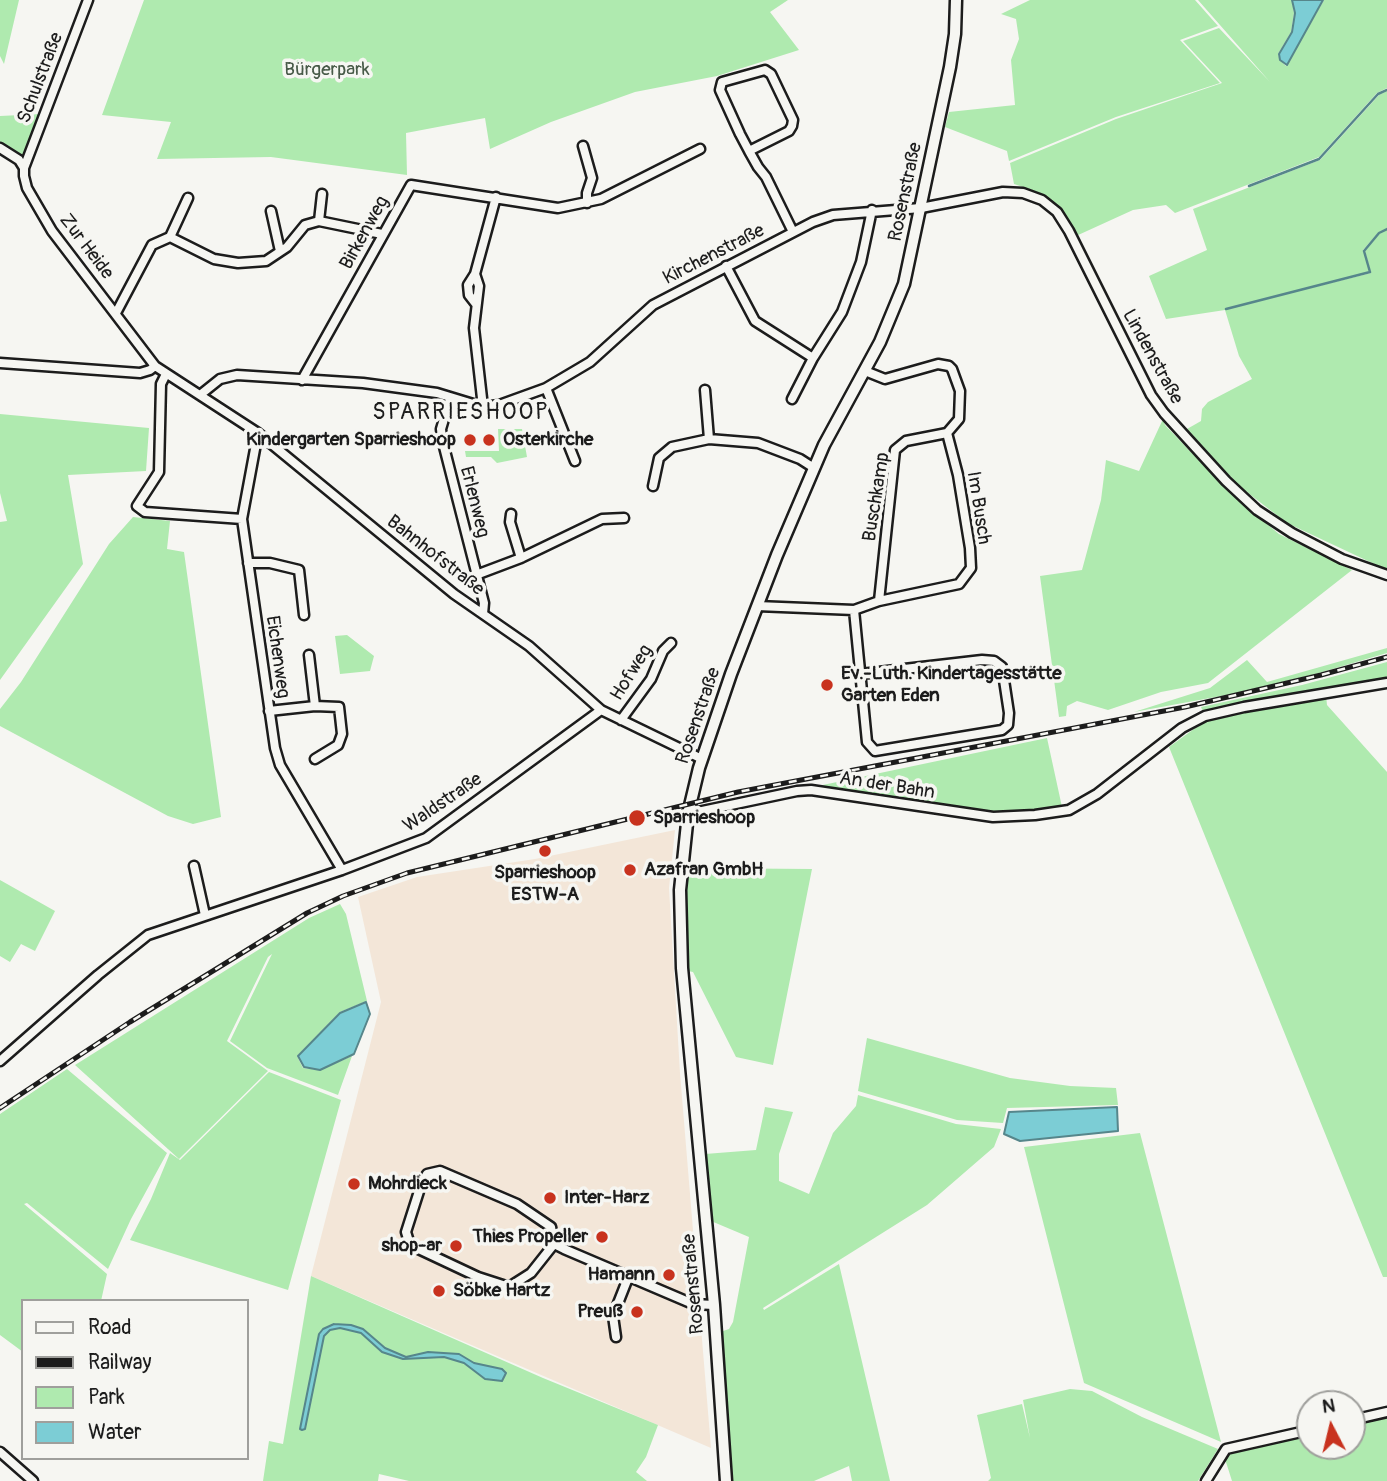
<!DOCTYPE html>
<meta charset="utf-8">
<style>
body{margin:0}
#map{position:relative;width:1387px;height:1481px;overflow:hidden;background:#f6f6f2;font-family:Pangolin,sans-serif}
canvas{display:block}
.legend{position:absolute;left:21px;top:1299px;width:228px;height:161px;box-sizing:border-box;background:#f6f6f2;border:2px solid #9f9f9c;margin:0;padding:9px 12px;list-style:none;font-size:21px;color:#1c1c1c}
.legend li{display:flex;align-items:center;gap:14px;height:35px}
.legend b{width:35px;border:2px solid #9f9f9c}
.north{position:absolute;left:1296px;top:1390px;width:70px;height:70px;box-sizing:border-box;background:#f6f6f2;border:2px solid #9f9f9c;border-radius:50%;rotate:353deg;font-size:19px;font-weight:700;line-height:28px;text-align:center;color:#1c1c1c}
.north::after{content:'';display:block;margin:auto;width:24px;height:32px;background:#c8321e;clip-path:polygon(50% 0,100% 100%,50% 72%,0 100%)}
</style>
<div id="map">
<canvas width="1387" height="1481"></canvas>
<ul class="legend">
<li><b style="height:9px;background:#f6f6f2"></b>Road</li>
<li><b style="height:9px;background:#1c1c1c"></b>Railway</li>
<li><b style="height:19px;background:#afeaaf"></b>Park</li>
<li><b style="height:19px;background:#7ccdd5"></b>Water</li>
</ul>
<div class="north">N</div>
</div>
<script>
const c = document.querySelector('canvas').getContext('2d');
c.lineJoin = 'round';
function paint(path, color) { c.fillStyle = color; c.fill(path, 'evenodd'); }
const poly = rows => new Path2D(rows.map(r => 'M' + r).join(''));
function strokePath(path, color, width, dash) { c.strokeStyle = color; c.lineWidth = width; c.lineCap = dash ? 'butt' : 'round'; c.setLineDash(dash || []); c.stroke(path); }
function drawText(font, color, halo, rows, align = 'center') {
  c.font = font + ' Pangolin,sans-serif'; c.lineWidth = 7; c.setLineDash([]); c.textBaseline = 'middle'; c.strokeStyle = halo; c.fillStyle = color; for (const [text, x, y, turn = 0] of rows) {
    c.save(); c.translate(x, y); c.rotate((+turn || 0) * Math.PI / 180); c.textAlign = isNaN(turn) ? turn : align; if (halo) c.strokeText(text, 0, 0); c.fillText(text, 0, 0); c.restore();
  }
}
paint(poly([
 [675,830,669,888,680,1073,711,1448,311,1276,381,1002,358,897,417,877,535,859]
]), '#f3e6d8');
paint(poly([
 [0,0,19,0,4,64,0,56],
 [144,0,788,0,770,12,799,50,717,76,635,92,551,122,490,149,485,118,406,133,407,175,271,157,157,159,171,122,102,115],
 [1030,0,1195,0,1218,26,1180,40,1220,83,1116,117,1009,161,1007,151,945,127,949,112,1015,105,1011,60,1019,39,1016,19,1001,14],
 [1198,0,1292,0,1294,13,1291,32,1278,54,1280,60,1286,66,1324,0,1387,0,1387,88,1377,93,1319,157,1175,213,1166,205,1133,210,1076,236,1058,207,1032,190,1014,184,1010,163,1116,119,1222,83,1183,41,1219,28,1270,82],
 [1387,91,1387,228,1378,233,1363,250,1370,272,1225,309,1371,273,1365,251,1379,234,1387,229,1387,570,1287,523,1239,486,1187,429,1201,421,1202,409,1208,402,1252,379,1239,356,1225,310,1166,319,1149,276,1207,250,1193,209,1320,160,1379,95],
 [41,114,29,140,23,160,0,144,0,116],
 [0,414,149,428,146,471,68,475,83,564,0,680,0,522,7,521,0,493],
 [1163,419,1165,425,1230,493,1279,534,1352,570,1208,683,1161,692,1108,710,1077,701,1067,706,1066,716,1059,717,1040,576,1082,570,1101,500,1106,460,1139,471],
 [498,429,522,429,527,457,497,463,491,457,466,457,465,451,499,451],
 [133,517,170,521,167,549,184,552,221,817,193,824,168,816,0,726,0,709,21,682,109,544],
 [347,635,374,656,370,671,340,674,335,636],
 [1387,648,1387,653,1319,673,1232,694,1134,712,1210,688,1247,660,1267,682],
 [1387,662,1387,680,1204,714,1201,707,1302,685],
 [1326,695,1327,705,1387,772,1387,1277,1383,1277,1169,747,1205,721,1246,710],
 [1047,738,1062,807,1036,811,995,812,924,803,818,786],
 [687,868,812,869,773,1065,736,1057,693,972,688,971,685,891],
 [0,880,55,911,35,951,21,944,10,962,0,956],
 [340,904,346,914,367,1001,340,1012,297,1056,303,1068,320,1070,352,1056,338,1095,267,1068,230,1041,272,954,268,957,227,1041,268,1071,179,1159,75,1065,309,918],
 [867,1038,1010,1078,1070,1086,1116,1088,1118,1105,1007,1108,1003,1123,957,1120,858,1091],
 [67,1069,167,1153,131,1219,108,1269,27,1203,24,1204,107,1274,101,1301,23,1301,23,1352,0,1335,0,1114],
 [269,1072,341,1100,288,1290,130,1240,151,1199,170,1153,180,1160],
 [858,1095,956,1124,1001,1129,994,1147,927,1205,763,1308,764,1310,839,1264,890,1481,852,1481,849,1466,814,1481,730,1481,720,1332,729,1329,733,1322,749,1237,711,1221,705,1154,756,1150,765,1107,793,1112,779,1154,779,1181,809,1194,833,1133,856,1106],
 [1140,1133,1221,1442,1084,1383,1024,1147],
 [311,1276,543,1378,658,1425,646,1457,636,1472,647,1481,409,1481,379,1474,378,1481,263,1481,269,1441,283,1444],
 [1070,1389,1092,1391,1142,1417,1218,1449,1198,1481,988,1481,991,1478,977,1415,1022,1404,1030,1438,1023,1400],
 [1387,1416,1387,1481,1232,1481,1225,1459,1230,1453,1310,1434,1310,1446,1352,1446,1352,1424]
]), '#afeaaf');
const water = poly([
 [1292,0,1323,0,1287,65,1280,60,1279,54,1292,32,1295,13,1292,0],
 [366,1002,370,1014,354,1054,320,1070,304,1067,298,1056,340,1013,366,1002],
 [1117,1107,1118,1131,1020,1141,1004,1134,1009,1112,1117,1107],
 [334,1324,351,1325,363,1329,385,1348,406,1357,428,1352,459,1354,474,1363,502,1369,506,1373,502,1381,485,1379,464,1363,444,1357,403,1359,382,1352,361,1333,340,1328,330,1330,324,1336,305,1429,302,1430,300,1429,319,1334,323,1329,334,1324]
]);
paint(water, '#7ccdd5');
strokePath(water, '#56868b', 2);
strokePath(poly([
 [1249,186,1319,159,1378,94,1387,90],
 [1226,309,1370,272,1364,251,1379,233,1387,229]
]), '#56868b', 2.5);
const minor = poly([
 [583,146,592,178,587,193,587,203],
 [0,148,19,160,24,168,24,176,27,188,52,231,155,366,258,433,454,594,529,646,601,710,702,759],
 [749,151,789,131,792,126,793,120,771,74,765,70,722,82,720,90,740,134,749,151,758,167,766,177,793,232],
 [24,168,88,0],
 [271,211,280,251],
 [319,221,322,194],
 [170,237,188,198],
 [726,266,755,321,813,358,842,312,861,262,872,210],
 [475,274,468,285,469,295,476,304],
 [116,313,152,245,170,237,214,259,238,263,266,261,287,247,305,225,319,221,382,234],
 [0,363,140,373,150,370,155,366],
 [166,374,161,384,159,472,137,506,145,512,242,519],
 [302,380,411,185,558,208,601,199,700,149],
 [546,388,575,461],
 [705,390,709,439],
 [200,395,220,379,237,375,363,383,437,393,483,407,499,405,546,388,590,362,653,305,813,222,833,215,921,208,1003,192,1023,193,1042,200,1057,212,1069,231,1151,395,1164,413,1226,481,1257,510,1292,533,1342,559,1387,575],
 [450,399,441,429,442,439,484,603,483,614],
 [792,399,813,358],
 [483,407,474,328,479,286,475,274,496,197],
 [258,433,242,519,275,748,280,765,342,870],
 [653,486,659,458,672,447,709,439,758,443,800,459,814,468],
 [511,514,510,522,521,558],
 [248,563,270,563,299,570,304,615],
 [476,575,521,558,602,519,624,518],
 [879,601,895,450,906,441,947,433],
 [757,606,854,610,879,601,959,584,971,568,970,548,958,475,947,433,959,419,960,391,952,369,949,366,938,364,885,379,865,371],
 [854,610,867,742,875,751,1002,730,1008,725,1009,713,1002,667,994,661,982,660,861,674],
 [309,655,315,706],
 [269,711,315,706,339,707,342,734,338,745,315,759],
 [621,720,651,679,663,651,671,643],
 [688,814,797,791,811,790,993,817,1035,815,1069,810,1097,794,1182,728,1205,716,1244,707,1387,683],
 [194,866,205,915],
 [0,1061,98,975,148,935,342,870,426,838,601,710],
 [554,1244,531,1273,509,1287,478,1277,410,1245,406,1232,421,1185,427,1174,440,1171,517,1204,551,1227,554,1244,564,1249,693,1304,714,1305],
 [616,1337,613,1316,628,1278],
 [1352,1420,1387,1412],
 [0,1452,33,1481],
 [1206,1481,1226,1449,1310,1430]
]);
const major = poly([
 [726,1481,714,1305,682,968,680,890,688,814,699,768,731,674,777,555,824,445,880,342,904,284,950,67,955,34,956,0]
]);
strokePath(minor, '#1c1c1c', 13);
strokePath(major, '#1c1c1c', 15);
strokePath(minor, '#f6f6f2', 8);
strokePath(major, '#f6f6f2', 10);
const rail = poly([
 [0,1108,130,1022,307,913,343,896,407,873,738,792,1185,707,1321,675,1387,657]
]);
strokePath(rail, '#1c1c1c', 5);
strokePath(rail, '#f6f6f2', 2.5, [8]);
for (const [x, y, r, color] of [
 [470,440,7,"#c8321e"],
 [489,440,7,"#c8321e"],
 [827,685,7,"#c8321e"],
 [637,818,9,"#c8321e"],
 [545,851,7,"#c8321e"],
 [630,870,7,"#c8321e"],
 [354,1184,7,"#c8321e"],
 [550,1198,7,"#c8321e"],
 [602,1237,7,"#c8321e"],
 [456,1246,7,"#c8321e"],
 [669,1275,7,"#c8321e"],
 [439,1291,7,"#c8321e"],
 [637,1312,7,"#c8321e"]
]) { const dot = new Path2D(); dot.arc(x, y, r, 0, 2 * Math.PI); c.fillStyle = color; c.fill(dot); strokePath(dot, '#f6f6f2', 2.5); }
drawText('19px', '#485a48', '#f6f6f2', [
 ["Bürgerpark",327,70]
]);
drawText('19px', '#1c1c1c', '#f6f6f2', [
 ["Schulstraße",41,78,-69],
 ["Rosenstraße",906,192,-78],
 ["Birkenweg",365,233,-61],
 ["Zur Heide",86,247,53],
 ["Kirchenstraße",714,255,-27],
 ["Lindenstraße",1152,357,61],
 ["Buschkamp",877,497,-81],
 ["Erlenweg",474,502,76],
 ["Im Busch",978,508,81],
 ["Bahnhofstraße",435,556,38],
 ["Eichenweg",277,657,82],
 ["Hofweg",632,673,-58],
 ["Rosenstraße",699,716,-71],
 ["An der Bahn",887,786,9],
 ["Waldstraße",443,803,-34],
 ["Rosenstraße",694,1284,-95]
]);
drawText('bold 19px', '#1c1c1c', '#f6f6f2', [
 ["Kindergarten Sparrieshoop",456,440,"right"],
 ["Osterkirche",503,440],
 ["Ev.-Luth. Kindertagesstätte",841,674],
 ["Garten Eden",841,696],
 ["Sparrieshoop",653,818],
 ["Azafran GmbH",644,870],
 ["Sparrieshoop",545,873,"center"],
 ["ESTW-A",545,895,"center"],
 ["Mohrdieck",368,1184],
 ["Inter-Harz",564,1198],
 ["Thies Propeller",588,1237,"right"],
 ["shop-ar",442,1246,"right"],
 ["Hamann",655,1275,"right"],
 ["Söbke Hartz",453,1291],
 ["Preuß",623,1312,"right"]
], 'left');
c.letterSpacing = '2px';
drawText('23px', '#1c1c1c', '#f6f6f2', [
 ["SPARRIESHOOP",461,413]
]);
c.letterSpacing = '0px';
</script>
